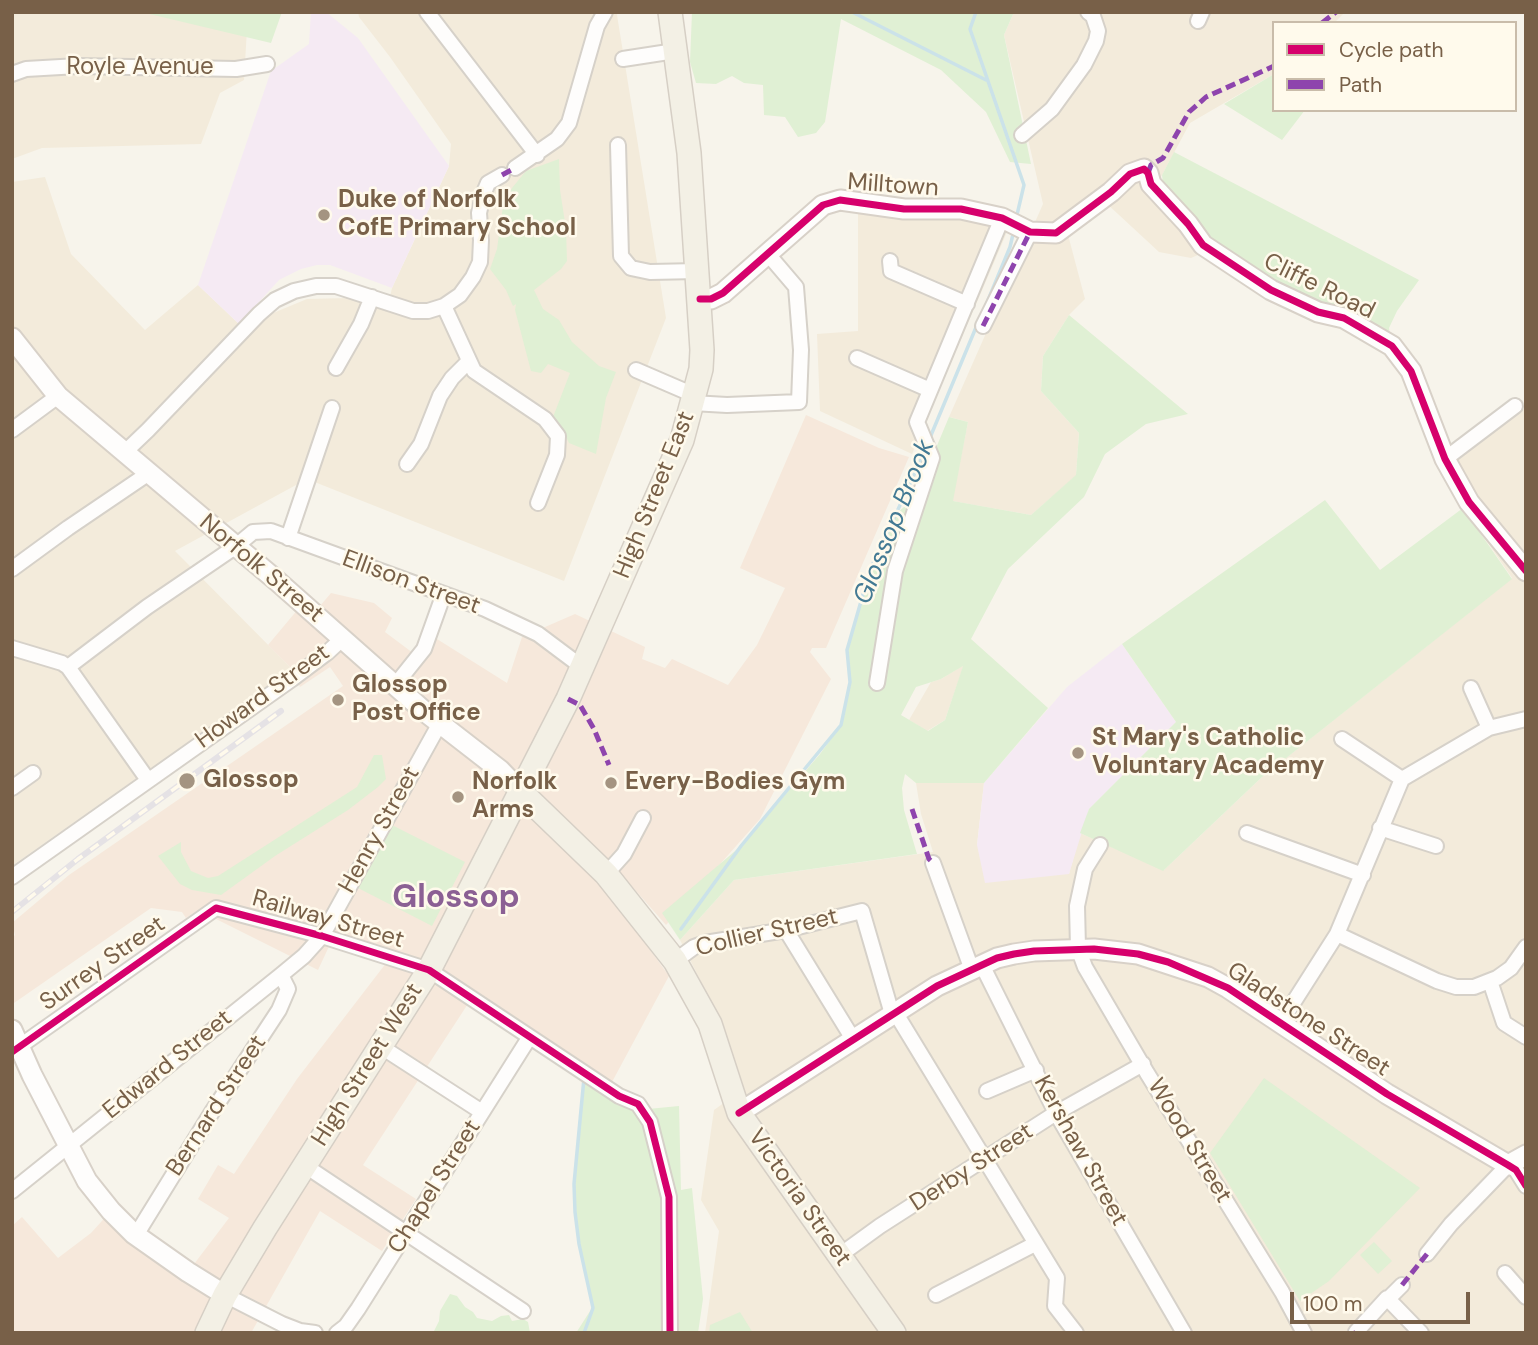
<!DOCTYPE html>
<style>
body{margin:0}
#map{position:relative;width:1538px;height:1345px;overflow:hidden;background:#f7f4eb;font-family:"DM Sans",sans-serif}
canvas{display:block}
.frame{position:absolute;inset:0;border:14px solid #786048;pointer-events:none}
.legend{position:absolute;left:1272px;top:21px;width:245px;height:91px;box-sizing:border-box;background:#fffaec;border:2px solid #c9bcaa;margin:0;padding:9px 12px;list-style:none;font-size:21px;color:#786048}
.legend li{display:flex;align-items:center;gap:14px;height:35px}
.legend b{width:35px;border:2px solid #c9bcaa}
.scale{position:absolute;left:1290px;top:1292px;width:180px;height:32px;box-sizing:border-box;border:4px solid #786048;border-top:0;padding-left:9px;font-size:21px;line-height:24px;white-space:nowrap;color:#786048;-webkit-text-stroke:5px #fffaec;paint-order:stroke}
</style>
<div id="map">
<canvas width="1538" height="1345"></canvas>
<div class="frame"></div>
<ul class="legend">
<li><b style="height:9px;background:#d6006c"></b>Cycle path</li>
<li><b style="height:9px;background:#8e44ad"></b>Path</li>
</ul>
<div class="scale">100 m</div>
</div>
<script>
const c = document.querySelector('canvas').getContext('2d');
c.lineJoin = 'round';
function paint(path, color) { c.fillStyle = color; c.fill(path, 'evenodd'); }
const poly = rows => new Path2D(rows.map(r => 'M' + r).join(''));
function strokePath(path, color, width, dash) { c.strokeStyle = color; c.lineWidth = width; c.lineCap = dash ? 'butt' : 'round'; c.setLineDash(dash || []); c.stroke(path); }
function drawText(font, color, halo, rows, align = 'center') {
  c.font = font + ' "DM Sans",sans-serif'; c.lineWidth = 5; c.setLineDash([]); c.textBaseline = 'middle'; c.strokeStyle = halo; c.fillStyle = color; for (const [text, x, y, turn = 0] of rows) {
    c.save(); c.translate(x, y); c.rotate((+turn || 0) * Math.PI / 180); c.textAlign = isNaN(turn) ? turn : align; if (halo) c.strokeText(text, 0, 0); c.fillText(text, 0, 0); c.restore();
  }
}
paint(poly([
 [12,12,248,12,244,80,220,93,201,144,42,148,12,159],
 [358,12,618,12,617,15,666,318,564,581,307,479,175,551,292,669,12,866,12,182,45,177,71,254,145,330,198,285,239,324,254,321,307,299,348,298,387,310,392,288,449,166,451,144,390,57,359,17],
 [1014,12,1345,12,1334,23,1274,23,1274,74,1190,123,1162,175,1151,191,1205,252,1191,258,1159,252,1105,202,1067,231,1085,299,1069,315,1043,356,1041,391,1079,433,1076,476,1031,515,952,501,968,422,949,417,1043,204,1004,35],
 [858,210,1010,225,912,454,820,411,817,334,858,331],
 [1526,407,1526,1333,705,1333,719,1231,701,1200,714,1110,739,1092,713,1006,680,940,734,880,933,852,921,814,916,783,984,783,977,845,1069,874,1080,833,1164,870,1261,778,1512,578,1440,474],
 [964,665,945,720,927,731,909,720,931,682,941,679]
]), '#f3ebdb');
paint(poly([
 [806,415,879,448,909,457,826,648,812,648,810,652,831,679,760,819,666,925,621,874,606,889,669,976,612,1082,475,993,363,1165,416,1199,382,1251,320,1211,251,1333,12,1333,12,1226,22,1217,58,1258,91,1233,111,1211,188,1272,229,1218,198,1199,218,1165,234,1174,297,1079,390,958,332,940,318,970,198,910,186,918,182,912,151,908,14,1003,12,938,15,935,12,923,69,875,343,686,330,667,300,687,292,669,268,645,304,602,314,613,331,593,374,603,392,618,385,632,417,656,429,634,507,683,522,637,575,614,645,647,642,659,665,668,672,659,728,685,757,645,785,588,740,568]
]), '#f6e8db');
paint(poly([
 [311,12,326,12,358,38,449,166,392,288,330,265,317,265,301,269,279,280,239,324,198,285,271,71,309,44],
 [1122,644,1176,722,1089,809,1069,874,985,883,977,845,984,783,1067,687]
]), '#f5eaf3');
paint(poly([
 [141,12,282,12,271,43],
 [692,12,1014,12,1004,35,1031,164,1010,162,986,112,941,70,841,19,825,122,816,133,798,137,785,117,764,115,763,85,744,83,732,76,716,84,696,83,690,62],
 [1274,74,1274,110,1305,110,1282,140,1224,104],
 [1174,152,1419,280,1397,311,1389,328,1391,339,1288,293,1209,241,1163,184,1162,175],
 [559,159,560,190,566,229,567,261,561,269,534,290,543,309,559,320,572,342,599,366,616,372,606,398,596,454,569,443,561,426,553,417,570,373,548,364,541,373,531,371,515,310,516,304,513,306,506,290,490,269,497,249,503,206,512,188,526,171],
 [1069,315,1188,414,1146,424,1105,454,1084,497,1008,569,971,639,1048,708,984,783,916,783,905,774,902,788,904,810,917,854,734,880,680,940,662,913,741,846,820,754,841,725,850,682,847,650,870,570,898,512,915,498,949,417,968,422,953,501,1031,515,1076,475,1079,433,1041,391,1043,356],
 [963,666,945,720,928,731,901,715,916,687,941,679],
 [1325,500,1380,570,1463,508,1512,579,1261,778,1163,871,1080,833,1089,809,1176,722,1122,644],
 [374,755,382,755,386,779,378,787,348,810,275,856,221,895,192,890,180,884,158,856,181,842,181,852,191,871,208,878,218,876,357,787],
 [388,823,465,862,432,926,356,887],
 [585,1073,638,1104,669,1197,670,1333,576,1333,592,1308,579,1244,575,1212,574,1184],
 [1264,1078,1420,1188,1329,1281,1300,1301,1210,1153],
 [679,1106,681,1190,692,1188,703,1299,698,1333,676,1333,678,1312,674,1194,648,1109],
 [1374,1242,1392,1261,1378,1274,1360,1255],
 [450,1294,457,1296,465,1307,473,1312,477,1318,492,1321,501,1316,509,1315,512,1321,523,1319,528,1322,530,1333,433,1333,439,1321,440,1311],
 [740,1312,753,1333,709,1333,710,1325]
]), '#e0f0d4');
strokePath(poly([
 [852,12,986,80],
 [976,12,970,29,1024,185,1016,219],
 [986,305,1010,247,1014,230],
 [929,440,977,325],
 [681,929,741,846,841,725,850,682,847,650,870,570,925,451],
 [584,1333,593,1308,579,1244,575,1212,574,1184,584,1078]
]), '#cbe2e9', 3.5);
const street = poly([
 [427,12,537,155],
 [1198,21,1202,12],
 [623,59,675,51],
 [12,74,26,69,78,66,236,69,267,64],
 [1022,135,1052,109,1084,65,1096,41,1098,31,1093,16,1088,12],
 [618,145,621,256,631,268,650,272,698,271],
 [515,168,557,139,569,123,597,26,605,12],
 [890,261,891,271,967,304],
 [444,306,474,371,545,419,558,436,557,455,538,503],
 [983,326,1030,232],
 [857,358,930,390],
 [336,368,361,324,372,297],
 [636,370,694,395],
 [692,403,727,405,799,402,801,350,796,287,767,253],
 [12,430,58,396],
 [125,452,148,430,259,314,275,300,294,291,316,286,336,286,413,311,428,311,444,306,460,295,473,277,480,262,481,240,479,213,483,195,488,183,502,175],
 [1445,459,1515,406],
 [407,464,421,444,440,396,452,378,469,361],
 [288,538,332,408],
 [12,569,68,528,149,473],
 [12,648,62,663,68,667,148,780],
 [68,667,147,607,235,547,253,532,271,531,485,609,538,634,582,667],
 [877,683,895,571,932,458,917,422,1002,218],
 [396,684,424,649,443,596],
 [1471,688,1489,728],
 [1342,739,1402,779],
 [12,788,33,773],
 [1380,828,1436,846],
 [1247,833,1363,875],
 [1100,845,1085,869,1077,906,1078,948,1085,967,1147,1073,1282,1292,1304,1333],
 [933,863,972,970],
 [606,874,624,854,643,818],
 [12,877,292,679,328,652,342,639],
 [786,930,853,1039],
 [1337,934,1437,981,1456,987,1474,987,1497,978,1511,968,1526,947],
 [675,961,694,947,705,943,786,930,862,911,892,1014],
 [982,965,1056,1113,1184,1333],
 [1490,981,1504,1023,1526,1037],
 [895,1012,1057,1278,1055,1306,1076,1333],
 [1281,1022,1337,934,1402,779,1489,728,1526,719],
 [380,1046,482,1112],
 [13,1051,216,908,322,936,429,970,619,1096,638,1104,650,1122,669,1197,670,1333],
 [987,1091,1036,1070],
 [304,1165,523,1311],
 [12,1191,281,975,304,956,322,936,440,723],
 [134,1234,141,1227,212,1112,279,1010,288,989,281,975],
 [1427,1254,1451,1224,1508,1165,1516,1170,1526,1186],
 [840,1255,880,1226,1056,1113,1143,1064],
 [1505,1273,1526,1297],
 [225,1295,282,1324,300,1331,315,1333],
 [936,1295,1035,1244],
 [1389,1298,1402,1285],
 [1356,1332,1387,1298,1421,1333],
 [337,1333,346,1326,358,1309,529,1038]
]);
const secondary = poly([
 [700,299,711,299,723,293,823,205,840,200,904,209,961,209,1002,218,1030,232,1056,233,1111,192,1130,174,1144,169,1148,173,1151,184,1188,224,1203,245,1271,290,1318,312,1344,318,1392,346,1411,371,1445,459,1469,502,1526,571],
 [12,338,58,396,276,580,424,711,500,770,520,791],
 [12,1030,32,1075,87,1181,111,1211,134,1234,188,1272,225,1295],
 [739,1113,937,986,997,958,1014,954,1034,951,1094,949,1138,954,1208,977,1228,988,1387,1094,1508,1165,1526,1155]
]);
const primary = poly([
 [520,791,606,874,675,961,710,1024,739,1113,894,1333],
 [207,1333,225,1295,265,1228,429,970,568,699,682,440,701,369,702,350,689,153,670,12]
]);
strokePath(street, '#d6d1c9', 18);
strokePath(secondary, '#d8d1c8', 23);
strokePath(primary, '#d6cfc5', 26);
strokePath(street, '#fefdfc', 14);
strokePath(secondary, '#fefdfc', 19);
strokePath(primary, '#f3f0e5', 23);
const rail = poly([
 [12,912,78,859,281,711]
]);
strokePath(rail, '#e5e2e5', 6);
strokePath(rail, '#fffaec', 3.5, [10]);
strokePath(poly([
 [1322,23,1336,12],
 [1148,173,1151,165,1163,158,1189,112,1206,97,1274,66],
 [502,175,515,168],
 [983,326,1030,232],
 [568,699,580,705,594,729,609,765],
 [912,809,929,859,933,863],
 [1402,1285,1427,1254],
 [1355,1333,1356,1332]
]), '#8e44ad', 5, [10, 5]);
strokePath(poly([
 [700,299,711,299,723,293,823,205,840,200,904,209,961,209,1002,218,1030,232,1056,233,1111,192,1130,174,1144,169,1148,173,1151,184,1188,224,1203,245,1271,290,1318,312,1344,318,1392,346,1411,371,1445,459,1469,502,1526,571],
 [12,1052,216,908,322,936,429,970,619,1096,638,1104,650,1122,669,1197,670,1333],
 [739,1113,937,986,997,958,1014,954,1034,951,1094,949,1138,954,1168,962,1228,988,1387,1094,1508,1165,1516,1170,1526,1186]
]), '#d6006c', 7);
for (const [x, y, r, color] of [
 [324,215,7,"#a49481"],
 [338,700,7,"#a49481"],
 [1078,753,7,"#a49481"],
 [187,781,9,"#a49481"],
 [611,783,7,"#a49481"],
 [458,797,7,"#a49481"]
]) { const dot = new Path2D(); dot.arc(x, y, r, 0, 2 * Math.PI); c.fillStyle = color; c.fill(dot); strokePath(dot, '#fffaec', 2.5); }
drawText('24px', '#786048', '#fffaec', [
 ["Royle Avenue",140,68],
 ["Milltown",893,186,4],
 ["Cliffe Road",1319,287,26],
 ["High Street East",655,495,-68],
 ["Norfolk Street",261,569,40],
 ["Ellison Street",411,583,20],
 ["Howard Street",263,697,-36],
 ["Henry Street",380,830,-61],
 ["Railway Street",328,920,16],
 ["Collier Street",767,933,-13],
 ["Surrey Street",103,964,-35],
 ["Gladstone Street",1308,1020,33],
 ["Edward Street",168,1065,-39],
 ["High Street West",368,1065,-58],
 ["Bernard Street",217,1106,-57],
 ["Wood Street",1189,1141,59],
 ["Kershaw Street",1080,1151,61],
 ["Derby Street",972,1168,-33],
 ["Chapel Street",435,1187,-58],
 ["Victoria Street",799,1198,55]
]);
drawText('bold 24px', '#786048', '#fffaec', [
 ["Duke of Norfolk",338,201],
 ["CofE Primary School",338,229],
 ["Glossop",352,686],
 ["Post Office",352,714],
 ["St Mary's Catholic",1092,739],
 ["Voluntary Academy",1092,767],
 ["Glossop",203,781],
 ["Norfolk",472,783],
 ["Arms",472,811],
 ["Every-Bodies Gym",625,783]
], 'left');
drawText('italic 26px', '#437a94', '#fffaec', [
 ["Glossop Brook",895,522,-68]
]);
drawText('bold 32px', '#8b6094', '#fffaec', [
 ["Glossop",456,899]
]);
</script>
